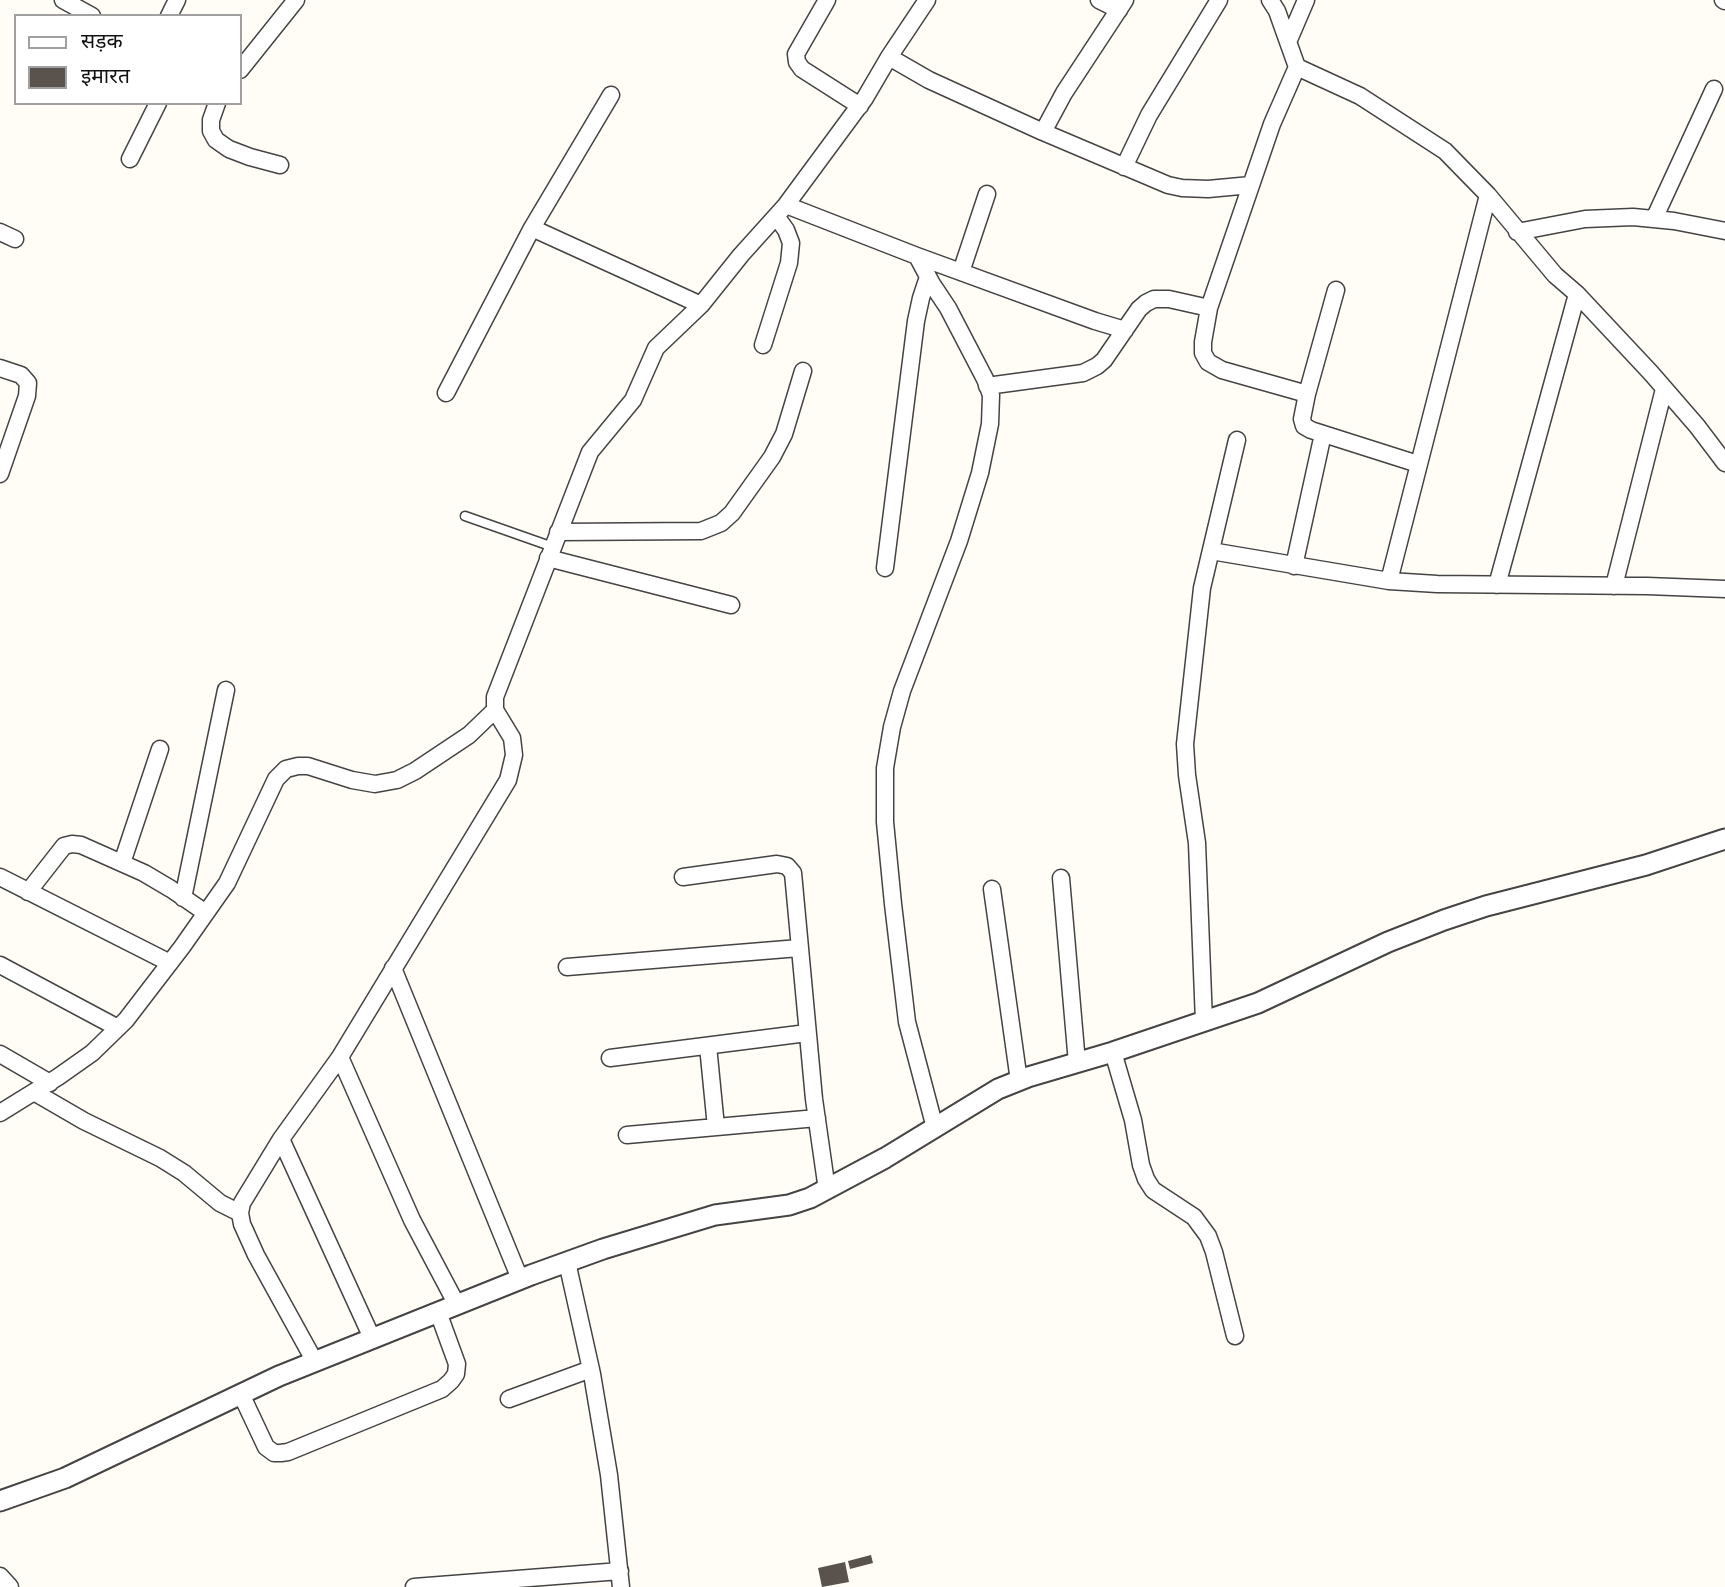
<!DOCTYPE html>
<meta charset="utf-8">
<style>
body{margin:0}
#map{position:relative;width:1725px;height:1587px;overflow:hidden;background:#fffdf5;font-family:"Zilla Slab","Noto Sans Devanagari",serif}
canvas{display:block}
.legend{position:absolute;left:14px;top:14px;width:228px;height:91px;box-sizing:border-box;background:#fff;border:2px solid #a0a0a0;margin:0;padding:9px 12px;list-style:none;font-size:21px;color:#111}
.legend li{display:flex;align-items:center;gap:14px;height:35px}
.legend b{width:35px;border:2px solid #a0a0a0}
</style>
<div id="map">
<canvas width="1725" height="1587"></canvas>
<ul class="legend">
<li><b style="height:9px;background:#fff"></b>सड़क</li>
<li><b style="height:19px;background:#5a524d"></b>इमारत</li>
</ul>
</div>
<script>
const c = document.querySelector('canvas').getContext('2d');
c.lineJoin = 'round';
function paint(path, color) { c.fillStyle = color; c.fill(path, 'evenodd'); }
const poly = rows => new Path2D(rows.map(r => 'M' + r).join(''));
function strokePath(path, color, width, dash) { c.strokeStyle = color; c.lineWidth = width; c.lineCap = dash ? 'butt' : 'round'; c.setLineDash(dash || []); c.stroke(path); }
paint(poly([
 [871,1555,873,1563,850,1569,848,1561],
 [845,1562,849,1582,822,1587,818,1568]
]), '#5a524d');
const service = poly([
 [465,516,553,547]
]);
const minor = poly([
 [63,0,92,16],
 [827,0,796,54,797,62,802,69,860,106],
 [1099,0,1119,10],
 [1270,0,1277,11,1297,67,1272,124,1209,308,1203,342,1203,353,1208,362,1222,370,1307,394],
 [1723,0,1725,1],
 [169,16,177,0],
 [1288,42,1306,0],
 [889,57,929,80,1043,132,1168,185,1182,188,1208,189,1251,185],
 [1297,67,1360,96,1445,151,1488,195,1555,275,1577,294,1651,373,1697,426,1725,463],
 [240,70,296,0],
 [217,103,211,120,211,131,216,140,229,149,250,157,280,165],
 [1043,132,1064,93,1125,0],
 [130,159,158,103],
 [1124,167,1149,115,1219,0],
 [786,205,917,256,1095,321,1125,330],
 [1654,219,1714,89],
 [532,228,701,305],
 [0,232,15,239],
 [1517,232,1585,219,1633,217,1674,221,1725,231],
 [917,256,932,284,948,308,985,379,991,395,990,424,980,473,959,541,902,691,892,727,885,768,885,822,893,904,907,1022,935,1128],
 [961,272,987,194],
 [1336,290,1307,394,1302,419,1304,426,1311,430,1418,464],
 [763,345,789,263,791,243,786,230,776,216],
 [0,368,21,375,28,383,27,396,0,474],
 [987,386,1083,373,1097,366,1104,360,1139,309,1146,303,1154,299,1169,299,1209,308],
 [446,393,532,228,611,95],
 [558,532,701,531,721,523,732,513,772,457,784,434,803,371],
 [1211,551,1389,581,1437,584,1647,586,1725,589],
 [548,558,731,605],
 [1294,566,1323,434],
 [885,568,916,321,921,298,928,277],
 [1389,581,1488,195],
 [1497,585,1577,294],
 [1614,586,1664,389],
 [122,863,160,749],
 [0,877,170,963],
 [683,877,777,864,787,866,793,873,814,1099,827,1190],
 [1061,878,1077,1063],
 [992,889,1019,1081],
 [28,892,64,846,72,844,81,845,144,873,171,889,206,913],
 [183,898,226,690],
 [0,965,118,1028],
 [567,967,799,948],
 [393,968,520,1279],
 [1204,1022,1197,843,1187,775,1185,744,1202,588,1237,440],
 [708,1046,716,1127],
 [1113,1052,1133,1120,1141,1165,1146,1179,1153,1190,1194,1217,1208,1236,1214,1252,1235,1336],
 [0,1054,50,1083],
 [340,1057,412,1220,457,1305],
 [610,1058,807,1033],
 [34,1092,84,1121,160,1158,184,1173,220,1203,240,1213],
 [0,1113,58,1077,92,1053,126,1020,182,947,227,883,276,779,286,769,298,766,308,766,352,780,375,784,397,780,415,771,469,735,495,710],
 [627,1135,817,1118],
 [281,1139,372,1338],
 [567,1262,592,1374,609,1475,621,1587],
 [315,1362,256,1255,242,1224,240,1213,242,1203,281,1139,340,1057,508,780,514,755,512,738,495,710,495,697,590,452,633,400,656,348,701,305,741,255,786,205,865,98,889,57,927,0],
 [241,1394,266,1447,274,1453,281,1453,288,1452,442,1389,451,1381,456,1374,457,1364,438,1312],
 [509,1399,591,1369],
 [0,1576,10,1587],
 [414,1587,620,1571]
]);
const tertiary = poly([
 [0,1501,65,1478,279,1376,531,1275,603,1249,715,1215,789,1205,810,1198,885,1158,998,1089,1028,1077,1113,1052,1258,1003,1388,942,1444,920,1486,906,1646,865,1725,839]
]);
strokePath(service, '#444', 11);
strokePath(minor, '#444', 19);
strokePath(tertiary, '#444', 23);
strokePath(service, '#fff', 8);
strokePath(minor, '#fff', 16);
strokePath(tertiary, '#fff', 19);
</script>
